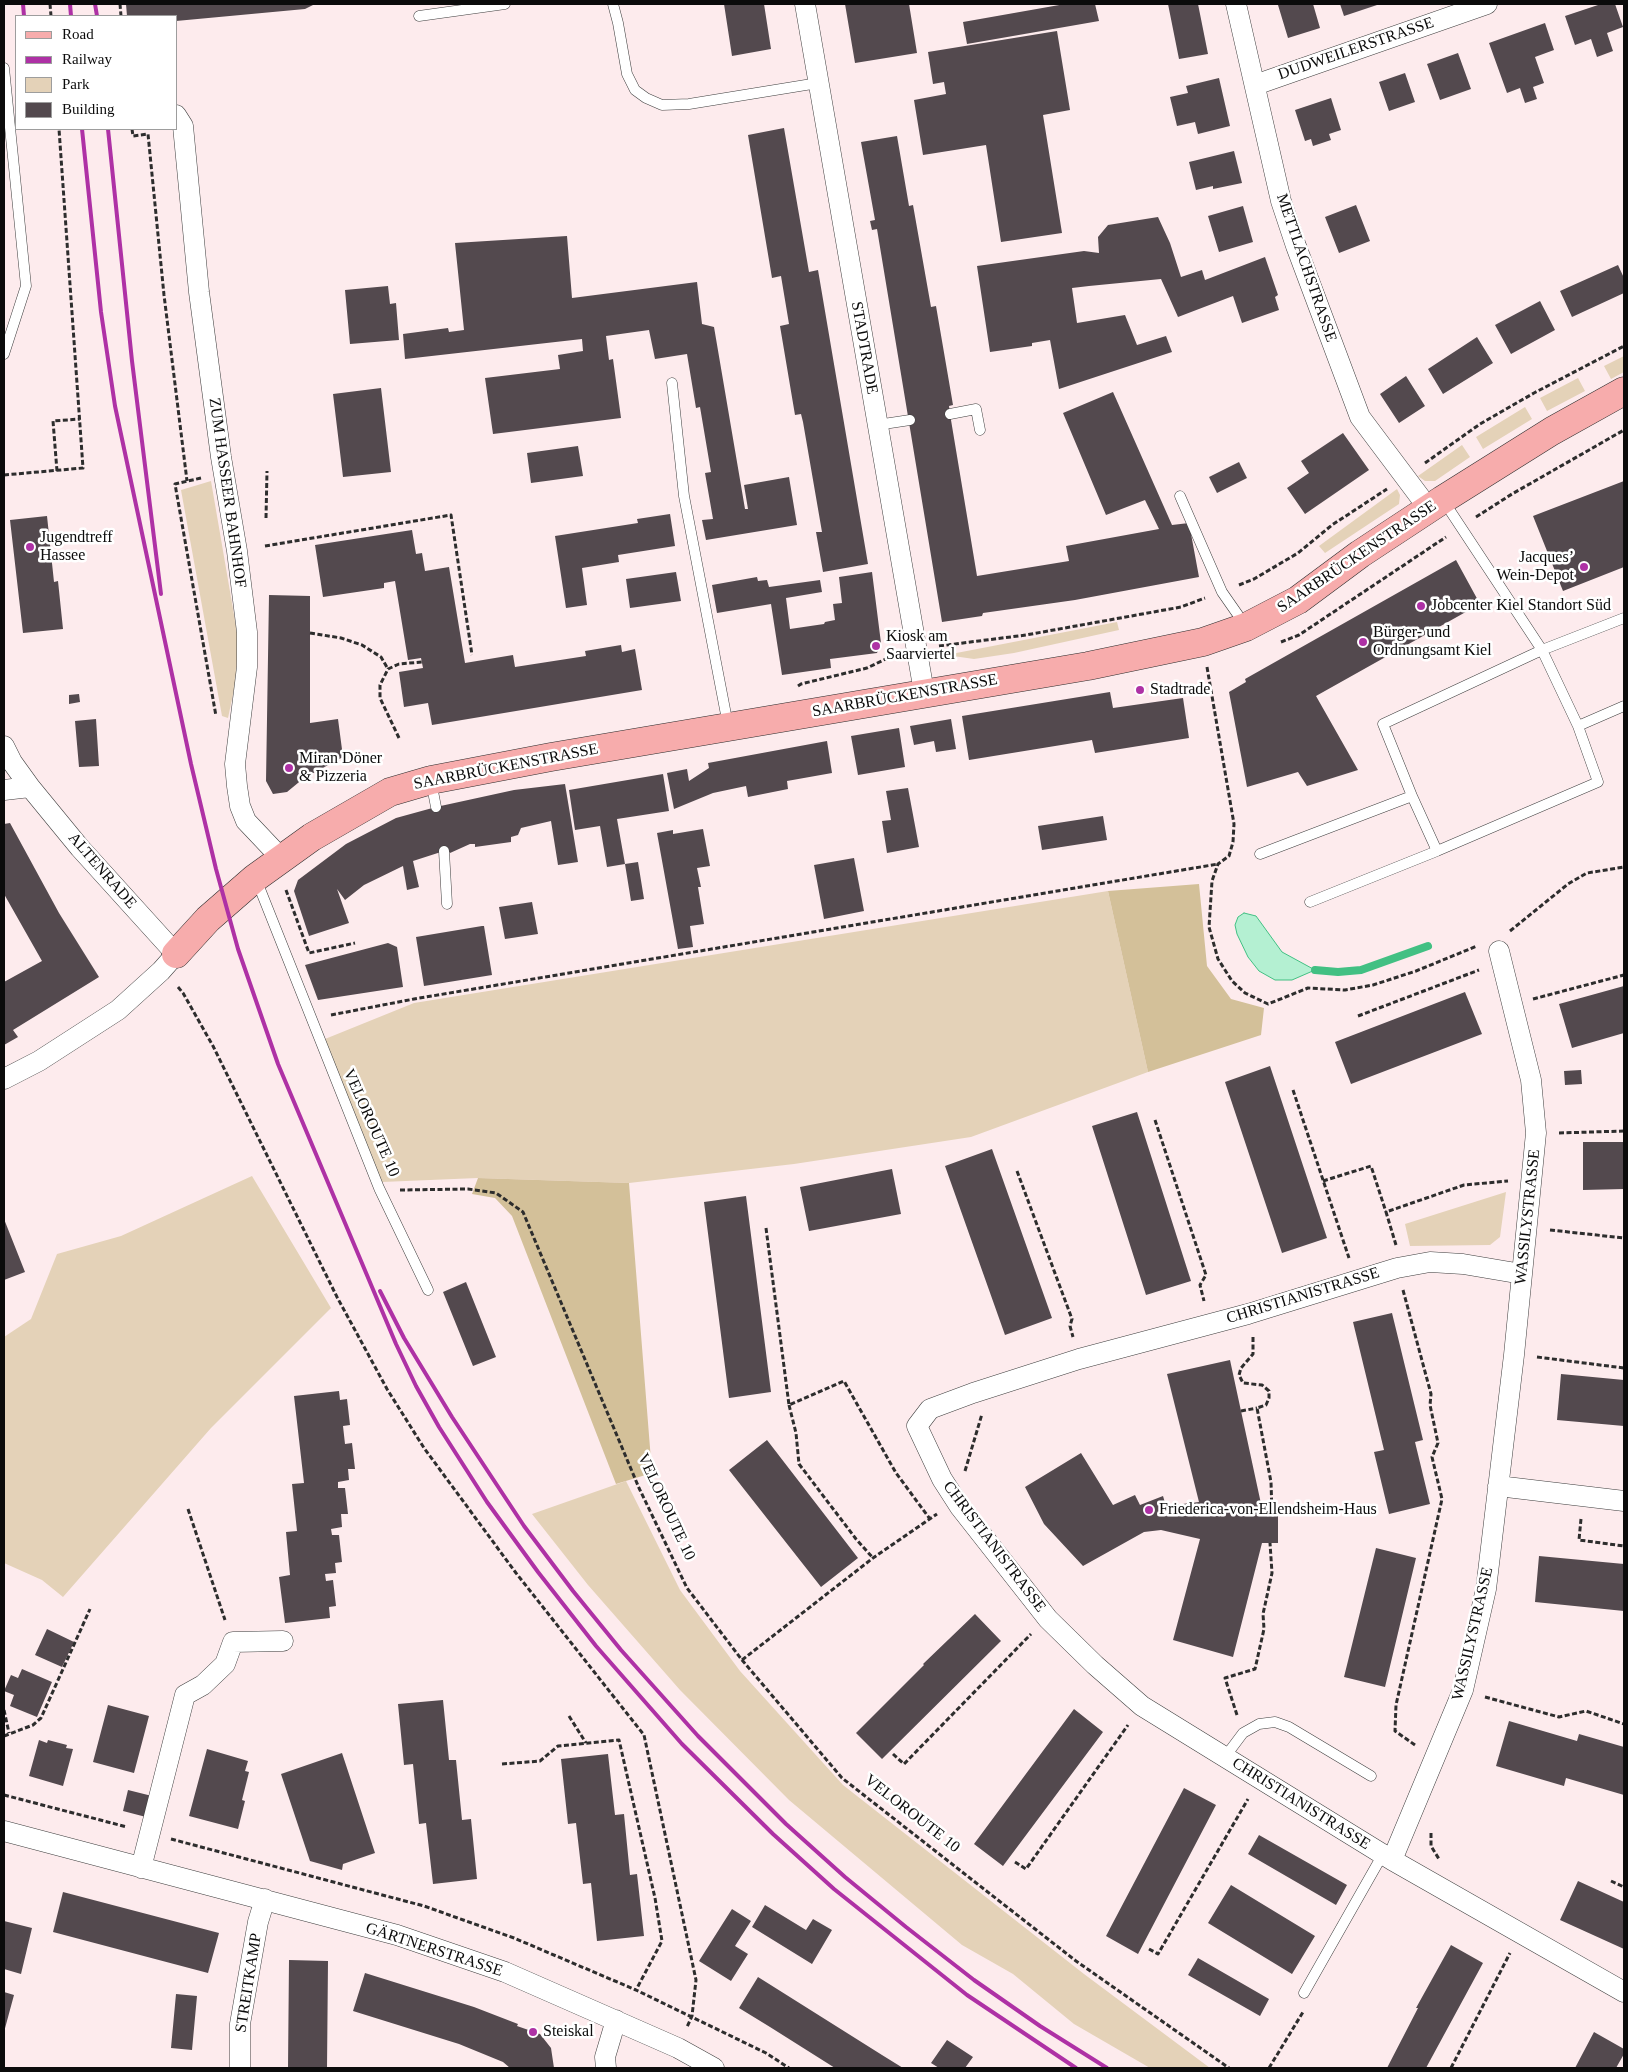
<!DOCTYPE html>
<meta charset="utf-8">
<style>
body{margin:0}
#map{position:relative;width:1628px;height:2072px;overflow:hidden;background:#fdebed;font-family:"Times New Roman",serif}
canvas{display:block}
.frame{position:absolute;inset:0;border:5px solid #0b0b0b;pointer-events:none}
.legend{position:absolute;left:15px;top:15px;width:162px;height:115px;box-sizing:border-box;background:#fff;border:1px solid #9d9d9d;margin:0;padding:6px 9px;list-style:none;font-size:15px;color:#0b0b0b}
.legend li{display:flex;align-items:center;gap:10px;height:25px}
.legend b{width:25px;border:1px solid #9d9d9d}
</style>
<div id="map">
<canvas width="1628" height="2072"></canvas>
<div class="frame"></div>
<ul class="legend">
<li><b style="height:6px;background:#f7acac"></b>Road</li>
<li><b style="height:6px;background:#ae31a5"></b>Railway</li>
<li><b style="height:14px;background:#e4d2b8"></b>Park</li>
<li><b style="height:14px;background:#53494e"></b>Building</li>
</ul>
</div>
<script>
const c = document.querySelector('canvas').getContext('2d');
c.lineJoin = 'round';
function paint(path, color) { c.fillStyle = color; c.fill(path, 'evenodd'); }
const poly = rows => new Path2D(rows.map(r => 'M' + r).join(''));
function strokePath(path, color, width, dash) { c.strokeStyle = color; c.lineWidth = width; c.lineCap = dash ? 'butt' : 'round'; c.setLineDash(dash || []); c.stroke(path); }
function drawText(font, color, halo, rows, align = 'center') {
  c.font = font + ' "Times New Roman",serif'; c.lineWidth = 5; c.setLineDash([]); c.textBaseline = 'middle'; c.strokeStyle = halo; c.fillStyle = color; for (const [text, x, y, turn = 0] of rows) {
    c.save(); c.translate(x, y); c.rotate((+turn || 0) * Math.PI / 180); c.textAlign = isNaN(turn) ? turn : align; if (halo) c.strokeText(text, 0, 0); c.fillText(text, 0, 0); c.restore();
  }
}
paint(poly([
 [1624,356,1624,372,1611,379,1604,366],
 [1578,378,1585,391,1547,411,1540,398],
 [1525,407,1532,419,1483,449,1476,437],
 [1462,445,1470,457,1435,481,1425,481,1418,476],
 [211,481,238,638,236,680,228,718,222,716,181,490],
 [1397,489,1400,495,1399,504,1325,553,1319,546],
 [1117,622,1119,630,1014,653,974,659,946,655],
 [1108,891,1148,1072,971,1137,794,1164,629,1183,478,1178,382,1182,325,1039,414,1003],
 [252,1176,331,1308,211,1428,63,1597,42,1580,4,1563,4,1337,31,1319,57,1254,121,1236],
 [1506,1192,1500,1237,1490,1245,1410,1246,1405,1224],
 [626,1481,680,1590,740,1671,843,1785,1084,1974,1210,2068,1150,2068,1074,2024,1013,1974,962,1945,789,1800,680,1690,588,1585,532,1514]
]), '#e4d2b8');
paint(poly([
 [1199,884,1207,966,1231,999,1264,1008,1261,1035,1148,1072,1108,891],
 [478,1178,629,1183,652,1473,616,1484,512,1216,495,1198,472,1194]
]), '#d3c099');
const water = poly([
 [1244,913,1256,916,1282,952,1315,970,1292,980,1275,980,1259,971,1248,957,1237,934,1235,925,1238,917,1244,913]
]);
paint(water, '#b4f0d2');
strokePath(water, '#42c083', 1);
strokePath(poly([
 [1315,970,1338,972,1361,970,1428,946]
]), '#42c083', 8);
paint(poly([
 [126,4,315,4,305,9,176,21,176,16,127,16],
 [724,4,764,4,771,49,732,56],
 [845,4,909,4,917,53,855,63],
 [1065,4,1095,4,1099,21,967,44,963,22],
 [1168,4,1198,4,1208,54,1179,59],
 [1281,4,1313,4,1320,28,1288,38,1278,5],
 [1340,4,1380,4,1344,16],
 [1601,4,1615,4,1623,27,1607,33,1613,51,1597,57,1591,39,1575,45,1565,16],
 [1545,23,1554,50,1535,57,1544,83,1533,87,1537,99,1525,103,1520,88,1507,93,1489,43],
 [1057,31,1070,110,1043,115,1062,233,1001,242,986,145,923,155,914,100,946,94,944,82,933,84,928,52],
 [1458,53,1471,89,1440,100,1427,64],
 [1405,73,1415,102,1389,111,1379,82],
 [1219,78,1230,126,1198,134,1195,122,1177,126,1170,97,1188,93,1186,86],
 [1331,98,1341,130,1329,134,1331,140,1313,146,1311,139,1305,141,1295,110],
 [784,128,809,272,818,270,868,564,823,572,816,532,822,532,803,422,801,414,795,415,780,326,789,324,781,276,772,278,748,135],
 [897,136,909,206,913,205,931,307,936,306,953,405,949,406,950,414,977,576,1069,561,1066,546,1159,529,1145,500,1106,515,1063,413,1113,392,1172,525,1189,523,1199,577,1075,600,983,613,982,616,942,622,877,229,872,230,870,221,875,220,861,142],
 [1234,151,1242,183,1213,189,1213,186,1196,190,1189,162],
 [1356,205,1370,241,1339,253,1325,217],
 [1243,206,1253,242,1219,252,1208,216],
 [1158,217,1170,243,1181,277,1202,270,1205,280,1265,257,1278,295,1275,297,1279,310,1242,323,1233,296,1178,317,1161,279,1089,286,1072,288,1077,323,1125,315,1137,345,1166,336,1172,352,1059,389,1050,340,1032,343,1032,346,990,352,977,266,1084,251,1099,253,1098,237,1108,225],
 [567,236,572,298,697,282,702,324,714,327,745,509,748,509,744,485,789,477,797,525,706,540,702,520,713,519,705,473,711,472,700,407,696,408,687,354,655,359,649,330,606,336,609,360,613,359,621,418,493,434,485,378,560,369,558,355,583,351,582,339,405,359,403,334,448,328,449,332,464,330,455,243],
 [1618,265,1624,278,1624,293,1572,317,1560,291],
 [388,286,390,304,396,303,399,340,350,344,345,290],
 [1540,301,1555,330,1511,354,1495,325],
 [1477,337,1493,363,1443,394,1428,369],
 [1406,376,1425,406,1399,423,1380,394],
 [381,388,391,472,343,477,333,394],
 [1343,433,1369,470,1305,514,1287,488,1309,473,1301,461],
 [578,446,583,476,531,483,527,453],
 [1239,462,1247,478,1217,493,1209,477],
 [1624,481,1624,567,1563,591,1533,516],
 [670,514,675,546,618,555,619,562,582,568,587,605,566,608,555,536,638,523,637,519],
 [47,516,54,582,58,581,63,629,23,633,10,520],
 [412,530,416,554,422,553,425,571,449,567,465,663,513,655,515,667,586,656,585,651,621,645,622,652,635,649,642,690,432,725,428,703,404,707,399,672,423,668,421,658,408,660,395,581,384,583,384,588,323,597,315,545],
 [1456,560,1480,604,1316,696,1358,770,1307,786,1298,772,1247,787,1229,692,1246,682,1245,679],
 [676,572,681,601,630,608,626,579],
 [872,572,881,643,877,653,830,659,831,668,782,675,771,604,717,613,712,585,757,577,758,581,767,580,769,587,820,580,822,592,786,598,790,629,824,624,825,622,835,620,833,604,842,603,839,577],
 [269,595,310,596,310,723,338,719,343,757,304,778,287,792,273,794,266,781],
 [1110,692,1113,708,1183,698,1189,738,1095,753,1092,740,969,760,962,716],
 [79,694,80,702,69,704,69,695],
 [96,719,99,766,79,767,75,721],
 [951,719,956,749,936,752,934,741,914,745,910,726],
 [899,728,905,767,858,775,851,736],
 [827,741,832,773,787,781,788,789,748,797,746,786,713,793,674,809,667,773,687,769,689,781,709,768,708,763],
 [663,774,669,811,617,819,625,864,638,862,644,899,631,901,625,864,607,867,600,826,575,830,569,790],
 [565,784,578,862,558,865,551,821,521,828,518,835,511,837,511,842,475,847,475,844,470,844,450,853,448,850,444,851,413,861,419,887,407,890,403,866,364,885,345,900,337,889,349,923,309,936,294,891,298,880,346,844,396,818,436,807,514,790],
 [908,788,919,847,887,853,882,821,891,820,886,791],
 [1103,816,1107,840,1042,850,1038,826],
 [10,823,59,913,99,977,13,1030,18,1037,4,1045,4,982,42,961,4,894,4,824],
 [703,829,710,866,697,868,701,887,698,887,704,924,690,926,693,947,678,949,657,833,673,830,673,834],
 [854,858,864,911,824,919,814,865],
 [532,902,538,934,505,939,499,907],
 [482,926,484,926,492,975,424,986,416,937],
 [388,943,397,947,403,987,318,1000,305,965],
 [1624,986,1624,1033,1572,1048,1559,1004],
 [1465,992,1482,1034,1351,1084,1335,1042],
 [1270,1066,1327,1238,1282,1253,1225,1082],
 [1581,1070,1582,1084,1565,1085,1564,1071],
 [1137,1112,1191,1281,1146,1295,1092,1126],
 [1583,1142,1624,1142,1624,1189,1583,1190],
 [992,1149,1052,1318,1005,1335,945,1166],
 [892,1169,901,1214,809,1231,800,1187],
 [746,1196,771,1392,729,1398,704,1202],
 [4,1219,25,1272,4,1280],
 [466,1282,496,1357,473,1366,443,1292],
 [1392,1313,1423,1440,1415,1442,1430,1504,1389,1514,1374,1452,1384,1450,1353,1322],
 [1230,1360,1263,1513,1278,1513,1278,1543,1262,1543,1233,1657,1173,1640,1200,1539,1161,1530,1144,1532,1083,1566,1044,1524,1025,1487,1081,1453,1113,1505,1135,1495,1140,1505,1163,1496,1166,1506,1199,1502,1167,1374],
 [1561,1374,1624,1380,1624,1426,1557,1420],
 [339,1391,340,1400,347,1399,350,1425,343,1426,345,1444,352,1443,355,1469,348,1469,349,1480,338,1482,338,1488,345,1488,348,1514,341,1514,342,1527,331,1529,332,1535,339,1535,342,1562,335,1563,336,1573,325,1574,326,1581,333,1580,336,1606,329,1607,330,1618,285,1623,279,1577,290,1575,286,1532,297,1531,292,1484,304,1483,294,1396],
 [767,1440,858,1558,821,1587,729,1470],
 [1376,1548,1416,1558,1385,1687,1344,1677],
 [1539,1556,1624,1564,1624,1611,1535,1602],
 [975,1614,1001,1641,882,1759,856,1733,924,1665,923,1664],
 [47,1629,74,1642,62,1667,35,1655],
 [22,1669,52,1682,37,1717,10,1706,14,1695,4,1691,11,1675,18,1678],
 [443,1700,449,1760,456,1760,462,1820,471,1819,477,1879,433,1884,426,1823,419,1824,413,1764,404,1765,398,1704],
 [108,1705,149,1716,134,1773,93,1762],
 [1074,1709,1103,1732,1003,1866,974,1844],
 [1509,1721,1577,1741,1579,1734,1624,1747,1624,1795,1566,1778,1564,1786,1496,1766],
 [39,1740,47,1743,48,1740,67,1745,66,1748,73,1749,63,1786,29,1776],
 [207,1749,248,1761,245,1771,249,1772,242,1800,245,1801,238,1829,189,1816],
 [342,1753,375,1853,343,1864,342,1870,310,1861,281,1774],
 [608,1754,615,1815,624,1814,630,1875,637,1874,644,1936,597,1941,591,1883,583,1884,576,1823,568,1824,561,1759],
 [1184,1788,1216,1805,1138,1954,1106,1936],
 [128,1790,152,1796,146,1817,123,1811],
 [1259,1835,1347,1885,1336,1905,1248,1854],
 [1578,1881,1624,1902,1624,1949,1560,1920],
 [1231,1885,1315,1936,1292,1974,1208,1923],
 [63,1892,219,1933,208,1973,53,1932],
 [765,1905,806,1930,813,1919,832,1930,812,1964,752,1927],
 [732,1909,751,1921,735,1946,748,1954,731,1981,699,1961],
 [4,1921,32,1928,21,1974,4,1969],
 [1451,1945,1483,1963,1426,2068,1387,2068,1418,2008,1416,2008],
 [1198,1958,1269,1999,1260,2016,1188,1975],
 [289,1960,328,1961,327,2068,288,2068],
 [365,1973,474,2007,518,2024,517,2026,540,2034,551,2048,554,2068,510,2068,503,2062,459,2044,353,2011],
 [758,1977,882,2055,903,2068,835,2068,770,2027,739,2008],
 [4,1992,14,1995,4,2032],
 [176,1994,197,1996,192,2050,171,2048],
 [1594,2032,1624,2049,1624,2054,1616,2068,1575,2068],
 [947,2040,973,2057,965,2068,939,2068,931,2063]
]), '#53494e');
const lane = poly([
 [613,4,618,23,627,74,635,90,646,98,662,105,689,104,818,83],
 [419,16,505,4],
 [4,68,26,286,4,354],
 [672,383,684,496,728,725],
 [950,414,976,409,980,430],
 [877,425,910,420],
 [1180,496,1222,592,1245,625],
 [1578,726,1624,706],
 [431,781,436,807],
 [444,851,447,904],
 [1437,851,1598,782,1578,726,1542,650,1443,500],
 [1260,854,1412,796,1383,724,1542,650,1624,618],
 [256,879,379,1188,428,1290],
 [1310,902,1437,851,1412,796],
 [1225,1757,1243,1733,1259,1724,1275,1722,1289,1727,1371,1776],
 [1304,1993,1383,1854]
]);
const street = poly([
 [805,4,924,692],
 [1236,4,1281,201,1296,246,1360,417,1429,509],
 [1255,85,1487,4],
 [176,115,183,126,199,292,221,457,237,551,247,632,247,667,235,764,237,786,240,806,246,821,281,858],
 [4,746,12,762,30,787,80,848,176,954,161,971,118,1010,39,1061,4,1079],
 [4,790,30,787],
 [1522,1274,1463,1264,1430,1262,1397,1268,1248,1314,1079,1359,973,1393,930,1409,917,1426,942,1479,960,1507,1048,1619,1095,1665,1142,1706,1392,1860,1624,1992],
 [1498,1486,1624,1501],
 [4,1831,397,1935,505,1972,678,2048,714,2068],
 [1392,1860,1463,1690,1486,1589,1514,1355,1536,1133,1531,1080,1499,951],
 [141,1868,185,1695,203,1685,225,1664,233,1642,283,1641],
 [240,2068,240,2024,258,1922,265,1899],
 [606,2068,605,2057,616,2020]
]);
const secondary = poly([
 [176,954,208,919,255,878,312,837,390,792,431,780,551,757,1088,666,1203,642,1246,627,1298,600,1360,554,1442,500,1552,431,1624,391]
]);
strokePath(lane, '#3e3e3e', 11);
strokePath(street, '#3e3e3e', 21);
strokePath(secondary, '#2d2d2d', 29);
strokePath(poly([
 [50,4,51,16],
 [120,4,121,16],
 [132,129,133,136,148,134,164,295,187,481],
 [1425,463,1480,424,1534,393,1624,346],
 [57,471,53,421,80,419],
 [4,475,83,468,59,129],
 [201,478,175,484,216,716],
 [1476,517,1512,494,1624,430],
 [266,518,267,471],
 [265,546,451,515,472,655],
 [1239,585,1254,579,1298,553,1332,525,1387,489],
 [310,633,341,638,362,645,381,657,388,669],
 [1281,642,1299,635,1446,537],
 [939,646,1026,635,1181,607,1205,598],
 [1207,667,1234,824,1233,842,1229,856,1218,864,1212,881,1209,927,1218,959,1232,981,1245,993,1268,1004,1308,988,1345,990,1373,985,1416,971,1477,946],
 [798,686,801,684,867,668,894,655],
 [399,738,380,698,380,685,388,669,399,664,422,662],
 [286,890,309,953,355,943],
 [1510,931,1568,884,1587,873,1624,867],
 [178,987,183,993,213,1046,337,1297,387,1389,424,1448,516,1573,644,1735,696,1980,692,2016,687,2027],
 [1533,999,1624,975],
 [331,1015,414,999,1218,864],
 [1358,1016,1479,970],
 [1293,1090,1349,1258],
 [1155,1120,1206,1275,1200,1285,1204,1301],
 [1559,1133,1624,1131],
 [1017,1171,1072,1319,1070,1326,1073,1337],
 [1323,1181,1371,1166,1386,1212],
 [400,1190,468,1189,496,1193,523,1212,639,1488,687,1588,742,1660,842,1778,1076,1961,1229,2068],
 [766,1228,789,1405,844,1381,896,1473,930,1519],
 [1550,1230,1624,1238],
 [1396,1245,1386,1212,1464,1185,1508,1181],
 [1403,1290,1431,1394,1430,1405,1438,1443,1432,1457,1442,1499,1396,1705,1395,1731,1415,1745],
 [1253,1337,1253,1354,1241,1368,1239,1375,1243,1383,1262,1385,1269,1391,1269,1398,1266,1405,1257,1408,1271,1482,1272,1513],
 [1537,1357,1624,1368],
 [789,1405,796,1433,799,1464,856,1539,873,1558],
 [1241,1411,1257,1408],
 [965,1471,982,1414],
 [188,1509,225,1620],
 [1581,1519,1579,1540,1624,1546],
 [742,1660,873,1558,937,1514],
 [1485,1697,1559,1717,1586,1711,1624,1724],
 [4,1710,9,1733],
 [1237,1715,1225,1678,1255,1669,1264,1629,1263,1614,1272,1573,1270,1543],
 [569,1716,586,1743],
 [4,1736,33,1725,41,1718,90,1609],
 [893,1754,904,1764,1031,1634],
 [502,1764,540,1761,558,1746,619,1740,655,1898,662,1941,636,1990],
 [4,1795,127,1827],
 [1431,1833,1431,1846,1439,1859],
 [171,1839,424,1906,514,1938,636,1990,766,2053,789,2068],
 [1015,1862,1026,1869,1128,1725],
 [1611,1881,1624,1887],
 [1149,1949,1158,1954,1248,1799],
 [1269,2068,1303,2012],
 [1451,2068,1510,1953]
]), '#2d2d2d', 3, [5, 2.5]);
strokePath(lane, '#fff', 10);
strokePath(street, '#fff', 20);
strokePath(secondary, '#f7acac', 28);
strokePath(poly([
 [23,4,24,16],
 [70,4,71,16],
 [95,4,97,16],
 [82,129,101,312,115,406,191,764,216,869,238,949,278,1064,396,1344,416,1386,439,1427,487,1502,538,1572,596,1646,682,1744,773,1834,834,1889,967,1995,1076,2068],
 [108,129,132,361,161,594],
 [380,1291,404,1338,452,1417,524,1526,573,1591,621,1650,698,1736,786,1824,845,1877,906,1927,974,1980,1040,2026,1107,2068]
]), '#ae31a5', 4);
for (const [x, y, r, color] of [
 [30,547,5,"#ae31a5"],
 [1584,567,5,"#ae31a5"],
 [1421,606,5,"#ae31a5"],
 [1363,642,5,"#ae31a5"],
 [876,646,5,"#ae31a5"],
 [1140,690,5,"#ae31a5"],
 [289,768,5,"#ae31a5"],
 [1149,1510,5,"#ae31a5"],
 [533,2032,5,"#ae31a5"]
]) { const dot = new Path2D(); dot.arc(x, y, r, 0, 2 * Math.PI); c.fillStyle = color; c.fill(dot); strokePath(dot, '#fff', 2); }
drawText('16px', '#0b0b0b', '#fff', [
 ["DUDWEILERSTRASSE",1356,49,-19],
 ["METTLACHSTRASSE",1306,268,71],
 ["STADTRADE",864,348,80],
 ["ZUM HASSEER BAHNHOF",227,493,82],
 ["SAARBRÜCKENSTRASSE",1357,557,-34],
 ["SAARBRÜCKENSTRASSE",905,696,-10],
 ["SAARBRÜCKENSTRASSE",506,767,-11],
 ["ALTENRADE",102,871,49],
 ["VELOROUTE 10",371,1123,66],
 ["WASSILYSTRASSE",1528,1217,-84],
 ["CHRISTIANISTRASSE",1303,1296,-17],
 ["VELOROUTE 10",666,1507,65],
 ["CHRISTIANISTRASSE",994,1547,53],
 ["WASSILYSTRASSE",1473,1634,-77],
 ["CHRISTIANISTRASSE",1301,1804,32],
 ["VELOROUTE 10",912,1814,38],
 ["GÄRTNERSTRASSE",434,1950,18],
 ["STREITKAMP",249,1983,-81]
]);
drawText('16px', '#0b0b0b', '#fff', [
 ["Jugendtreff",40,538],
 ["Hassee",40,556],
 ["Jacques’",1574,558,"right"],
 ["Wein-Depot",1574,576,"right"],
 ["Jobcenter Kiel Standort Süd",1431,606],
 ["Bürger- und",1373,633],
 ["Ordnungsamt Kiel",1373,651],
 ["Kiosk am",886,637],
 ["Saarviertel",886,655],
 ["Stadtrade",1150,690],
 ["Miran Döner",299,759],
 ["& Pizzeria",299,777],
 ["Friederica-von-Ellendsheim-Haus",1159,1510],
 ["Steiskal",543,2032]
], 'left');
</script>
